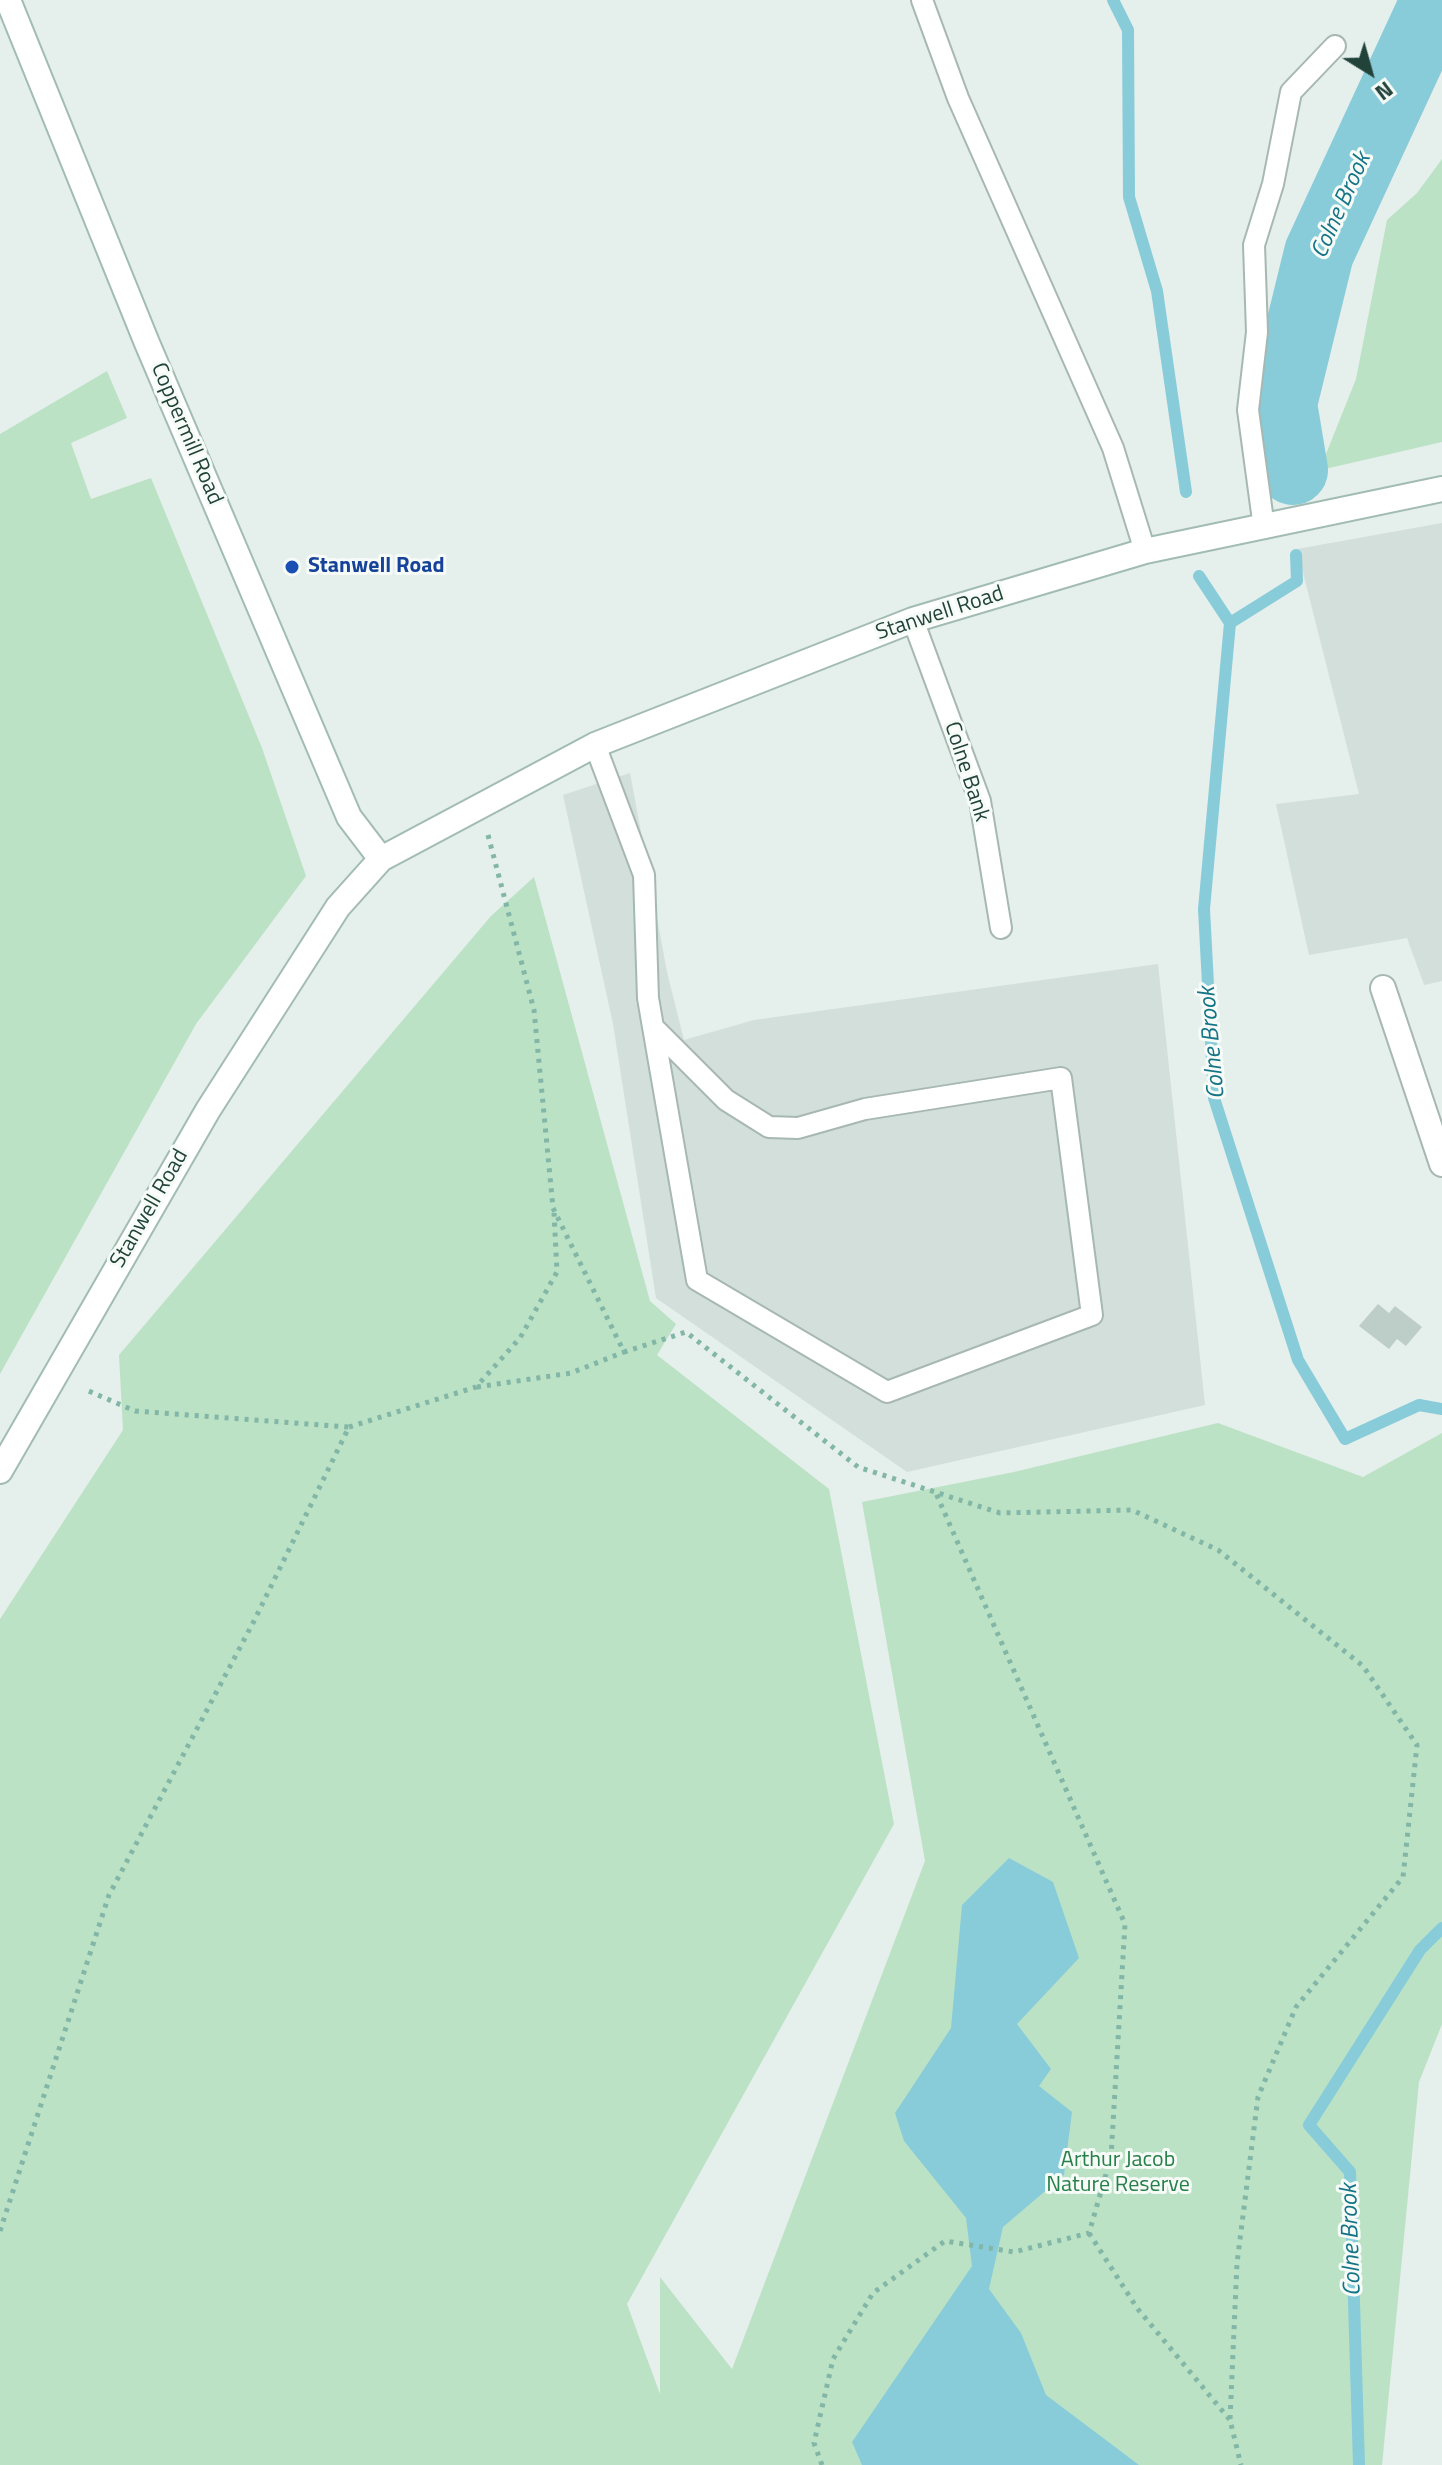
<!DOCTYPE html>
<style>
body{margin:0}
#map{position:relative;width:1442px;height:2465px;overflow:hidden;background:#e5efeb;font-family:"Titillium Web",sans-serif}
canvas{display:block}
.north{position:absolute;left:1330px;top:32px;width:80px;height:80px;-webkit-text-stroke:6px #f6fbf8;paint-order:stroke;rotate:143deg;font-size:22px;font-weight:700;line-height:32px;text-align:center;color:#22433a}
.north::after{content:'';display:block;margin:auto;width:28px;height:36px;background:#22433a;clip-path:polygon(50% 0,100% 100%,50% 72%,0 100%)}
</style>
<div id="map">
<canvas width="1442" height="2465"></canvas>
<div class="north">N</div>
</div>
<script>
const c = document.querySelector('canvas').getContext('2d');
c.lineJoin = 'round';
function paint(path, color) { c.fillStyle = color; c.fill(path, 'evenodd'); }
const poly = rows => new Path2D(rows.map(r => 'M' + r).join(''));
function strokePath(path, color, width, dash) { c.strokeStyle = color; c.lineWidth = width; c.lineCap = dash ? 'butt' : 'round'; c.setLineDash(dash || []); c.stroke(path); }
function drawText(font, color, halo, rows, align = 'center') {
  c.font = font + ' "Titillium Web",sans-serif'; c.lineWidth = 6; c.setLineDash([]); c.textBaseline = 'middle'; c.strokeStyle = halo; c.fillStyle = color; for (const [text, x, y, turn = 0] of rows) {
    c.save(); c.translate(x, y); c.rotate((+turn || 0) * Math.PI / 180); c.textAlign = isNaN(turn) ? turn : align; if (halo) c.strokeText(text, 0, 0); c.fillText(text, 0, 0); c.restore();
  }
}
paint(poly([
 [1442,523,1442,981,1424,985,1407,938,1309,955,1276,804,1359,794,1297,549],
 [630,773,667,972,684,1040,754,1020,1158,964,1205,1405,907,1472,656,1298,613,1024,563,795]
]), '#d3dfda');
paint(poly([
 [1442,159,1442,442,1325,469,1326,454,1356,379,1387,220,1417,193],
 [107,371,127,418,71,443,91,499,151,478,262,748,306,876,196,1024,0,1374,0,434],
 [534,877,650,1301,676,1324,657,1355,829,1489,894,1824,627,2304,660,2394,660,2277,732,2369,925,1861,862,1502,1014,1472,1218,1423,1363,1477,1442,1433,1442,2024,1419,2082,1382,2465,0,2465,0,1619,123,1430,119,1355,491,916]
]), '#bce2c6');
paint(poly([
 [1009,1858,1053,1882,1079,1958,1017,2024,1051,2069,1039,2086,1072,2112,1064,2175,1003,2227,989,2289,1021,2333,1046,2395,1139,2465,862,2465,852,2442,972,2266,966,2218,904,2141,895,2113,951,2028,962,1905]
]), '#88ccd9');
strokePath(poly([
 [1113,0,1128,30,1129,197,1157,291,1186,492],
 [1296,555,1297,581,1230,623,1204,909,1214,1098,1298,1360,1345,1439,1419,1405,1442,1409],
 [1199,576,1230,623],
 [1359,2465,1350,2172,1309,2125,1420,1950,1442,1928]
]), '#88ccd9', 12);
strokePath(poly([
 [1293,470,1282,404,1319,253,1436,0]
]), '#88ccd9', 70);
paint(poly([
 [1378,1304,1389,1313,1395,1306,1422,1327,1406,1346,1397,1339,1389,1349,1359,1326]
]), '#bccec7');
const lane = poly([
 [922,0,958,98,1113,448,1145,551],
 [1264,528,1248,410,1257,332,1254,245,1273,184,1291,92,1335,46],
 [913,620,980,801,1001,928],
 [595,745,644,875,648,998,653,1027,697,1280,887,1392,1092,1315,1061,1078,865,1109,798,1128,769,1127,726,1100,653,1027]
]);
const street = poly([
 [1383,988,1442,1164]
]);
const secondary = poly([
 [8,0,147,343,349,817,381,859],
 [0,1471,208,1110,338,907,381,859,595,745,913,620,1145,551,1442,489]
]);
strokePath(lane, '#a7b8b2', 24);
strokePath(street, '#a7b8b2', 28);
strokePath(secondary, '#a2bcb3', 28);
strokePath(poly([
 [488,835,534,1010,553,1208,624,1352,686,1332,858,1467,1000,1513,1132,1510,1218,1550,1363,1666,1417,1745,1403,1877,1296,2007,1258,2097,1237,2263,1230,2420,1241,2465],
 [477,1387,571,1373,624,1352],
 [349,1427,476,1387,520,1338,557,1272,554,1213],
 [0,2231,109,1895,254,1621,349,1427,135,1411,84,1389],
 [1089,2233,1137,2308,1230,2420],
 [822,2465,814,2443,833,2359,873,2293,945,2241,1014,2252,1089,2233,1111,2157,1125,1924,935,1491]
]), '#82b6a6', 5, [4, 6]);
strokePath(lane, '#fff', 20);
strokePath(street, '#fff', 24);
strokePath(secondary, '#fff', 24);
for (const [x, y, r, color] of [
 [292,567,8,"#1a4fb4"]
]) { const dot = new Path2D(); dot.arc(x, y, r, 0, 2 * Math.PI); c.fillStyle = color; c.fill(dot); strokePath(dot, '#f6fbf8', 3); }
drawText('22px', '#22433a', '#f6fbf8', [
 ["Coppermill Road",186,434,67],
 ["Stanwell Road",940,614,-18],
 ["Colne Bank",966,772,72],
 ["Stanwell Road",150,1209,-60]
]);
drawText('bold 22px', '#164399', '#f6fbf8', [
 ["Stanwell Road",308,567]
], 'left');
drawText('22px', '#277f49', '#f6fbf8', [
 ["Arthur Jacob",1118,2161],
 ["Nature Reserve",1118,2186]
]);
drawText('italic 24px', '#157386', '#f6fbf8', [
 ["Colne Brook",1342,206,-66],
 ["Colne Brook",1213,1043,-95],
 ["Colne Brook",1352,2240,-92]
]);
</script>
